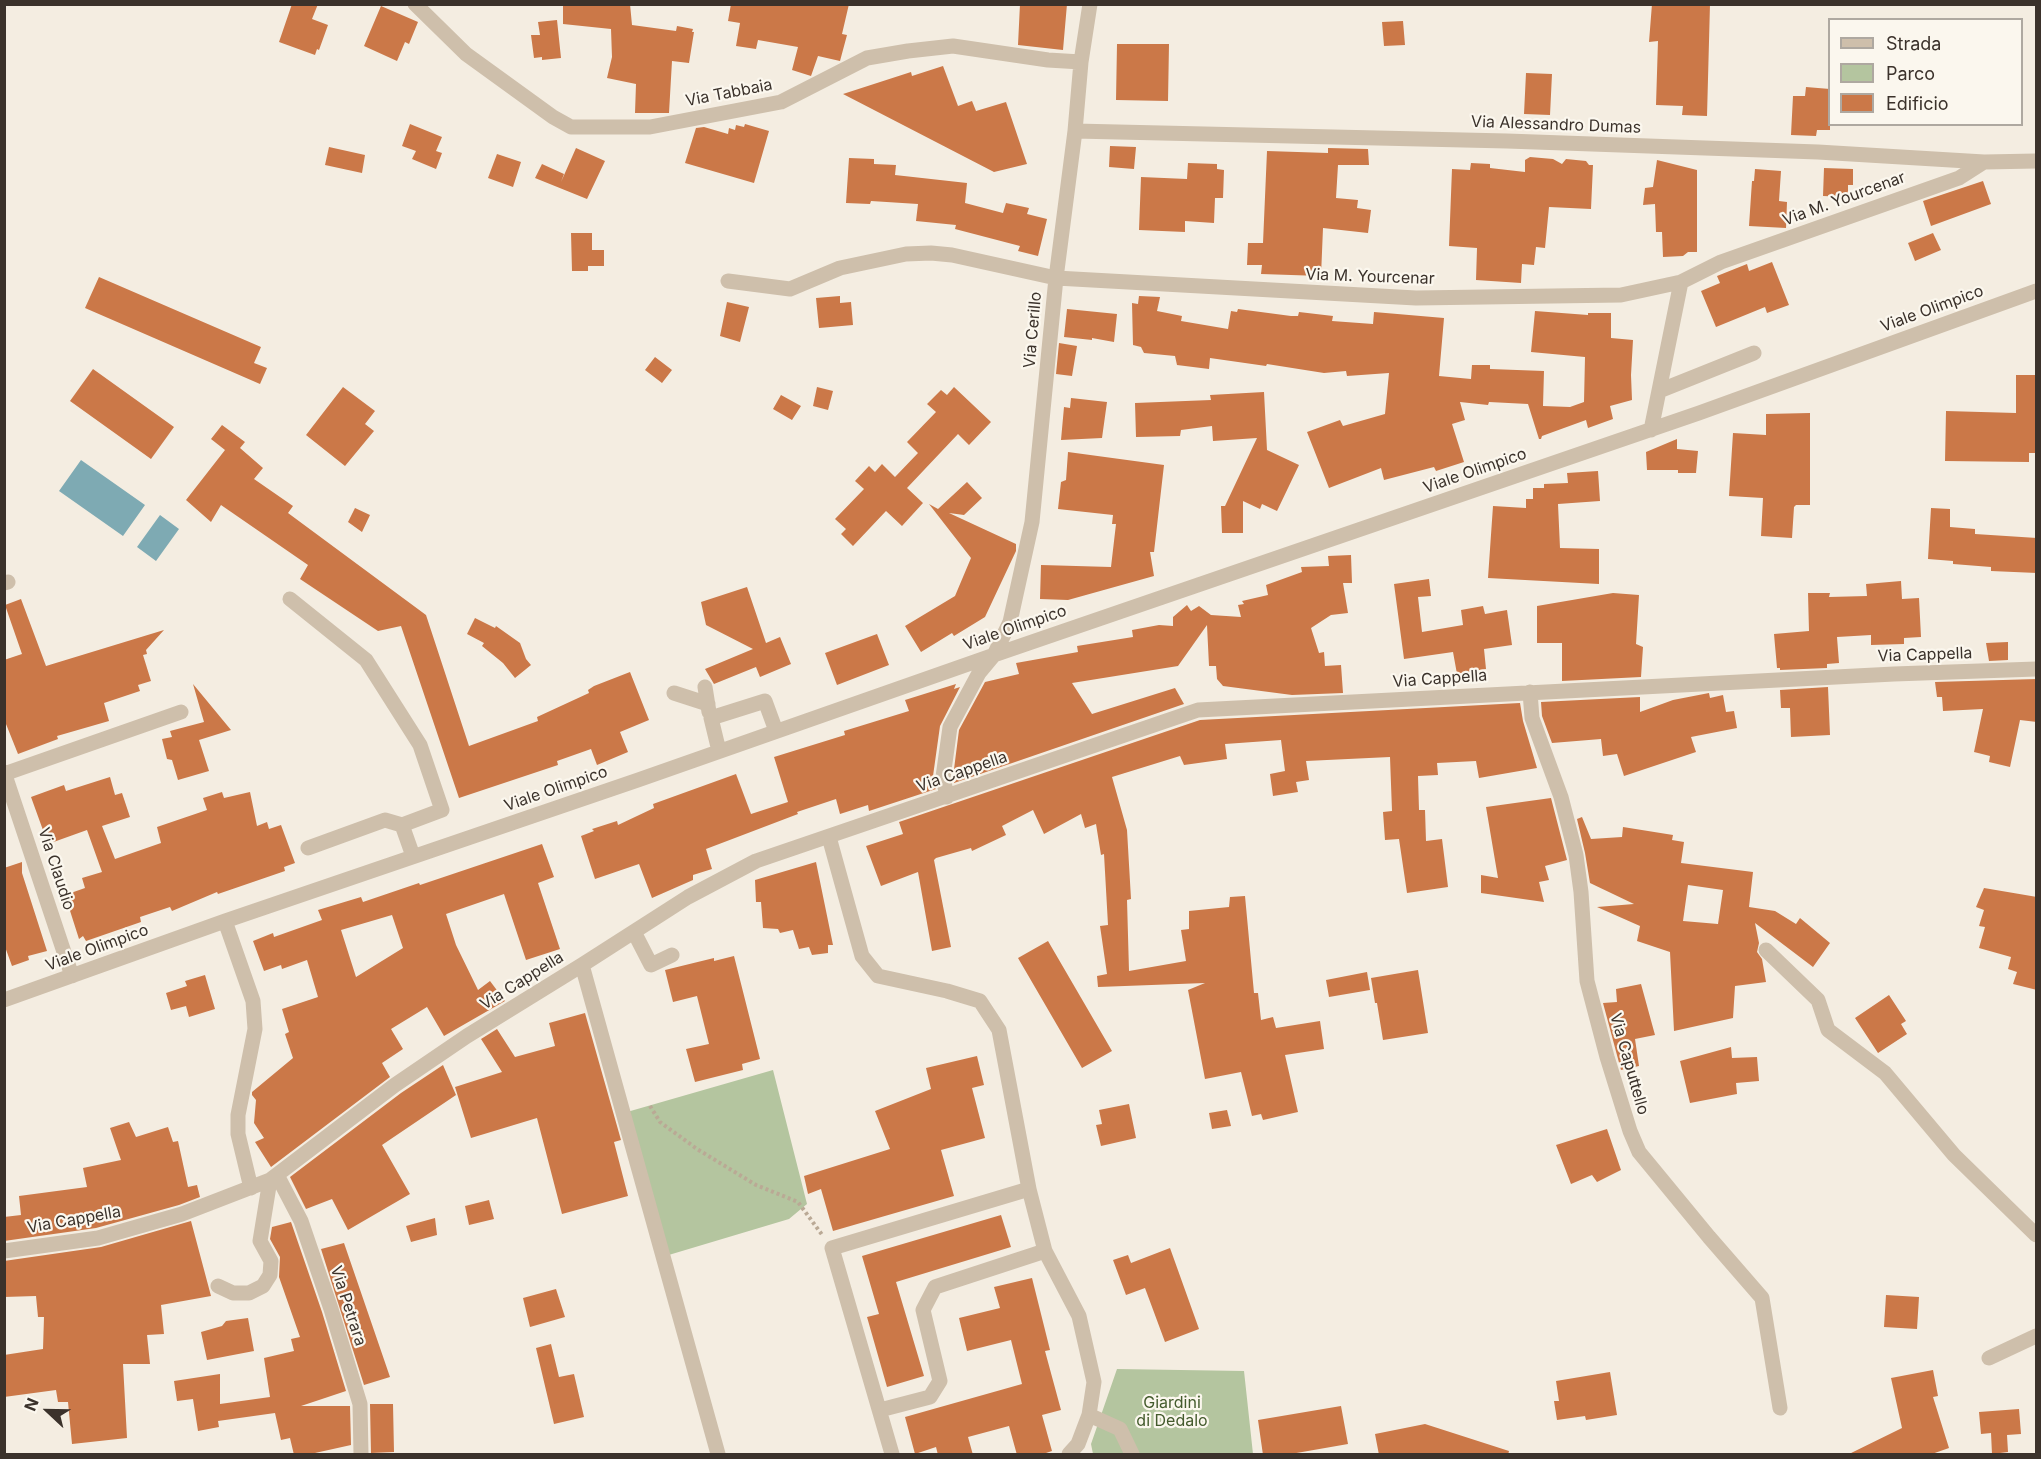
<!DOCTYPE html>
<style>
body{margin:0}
#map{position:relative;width:2041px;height:1459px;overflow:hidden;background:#f4ede1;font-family:Inter,sans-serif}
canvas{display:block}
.frame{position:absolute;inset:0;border:6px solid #3b322b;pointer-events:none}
.legend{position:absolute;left:1828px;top:18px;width:195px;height:108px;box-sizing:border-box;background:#fbf7ee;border:2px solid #aea8a0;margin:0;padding:8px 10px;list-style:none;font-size:18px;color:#3b322b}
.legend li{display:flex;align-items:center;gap:12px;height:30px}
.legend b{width:30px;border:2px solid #aea8a0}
.north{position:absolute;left:18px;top:1381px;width:60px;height:60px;-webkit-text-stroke:4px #fbf7ee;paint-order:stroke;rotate:292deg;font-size:16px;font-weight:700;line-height:24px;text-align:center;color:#3b322b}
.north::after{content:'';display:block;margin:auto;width:21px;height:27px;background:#3b322b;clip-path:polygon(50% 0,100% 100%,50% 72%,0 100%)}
</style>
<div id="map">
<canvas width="2041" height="1459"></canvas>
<div class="frame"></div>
<ul class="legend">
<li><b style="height:8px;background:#cebfab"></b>Strada</li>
<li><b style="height:16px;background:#b4c59f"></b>Parco</li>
<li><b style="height:16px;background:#cb7848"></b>Edificio</li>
</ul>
<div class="north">N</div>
</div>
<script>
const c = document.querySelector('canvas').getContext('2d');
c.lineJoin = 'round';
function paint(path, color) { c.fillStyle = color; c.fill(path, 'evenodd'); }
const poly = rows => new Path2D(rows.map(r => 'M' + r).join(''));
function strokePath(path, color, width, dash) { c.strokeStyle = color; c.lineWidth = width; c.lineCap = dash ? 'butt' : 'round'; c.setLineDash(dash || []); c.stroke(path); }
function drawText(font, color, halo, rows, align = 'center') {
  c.font = font + ' Inter,sans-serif'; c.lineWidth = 4.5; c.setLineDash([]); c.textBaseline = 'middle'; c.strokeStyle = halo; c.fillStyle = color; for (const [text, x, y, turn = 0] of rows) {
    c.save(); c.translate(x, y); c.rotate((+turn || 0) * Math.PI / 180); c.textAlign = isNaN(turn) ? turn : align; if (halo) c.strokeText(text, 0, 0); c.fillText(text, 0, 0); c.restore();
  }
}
paint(poly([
 [773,1070,807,1204,789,1219,662,1257,627,1112],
 [1117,1369,1244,1371,1253,1454,1093,1454,1091,1444]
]), '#b4c59f');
paint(poly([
 [81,460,145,505,123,536,59,491],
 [160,515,179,529,156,561,137,547]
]), '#7eaab3');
paint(poly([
 [292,4,318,4,312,19,328,25,319,50,317,49,315,55,279,42],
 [563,4,630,4,632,25,676,31,677,26,693,29,692,32,694,32,689,63,672,61,669,113,635,113,636,84,607,78,612,57,611,29,563,24],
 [731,4,849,4,842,34,847,35,840,61,818,56,811,76,792,70,798,47,758,40,756,49,736,46,740,23,728,21],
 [1020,4,1067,4,1063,50,1018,45],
 [1652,4,1710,4,1707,116,1682,115,1683,106,1656,105,1658,41,1649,42],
 [381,6,418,22,409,44,405,42,397,61,364,46],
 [557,20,561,58,542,60,542,57,534,58,531,35,540,35,538,22],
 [1403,21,1405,45,1384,46,1382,22],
 [1117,44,1169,44,1168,101,1116,100],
 [943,66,958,106,972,101,976,111,1006,102,1027,164,994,172,843,94,911,72,912,76],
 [1526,73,1552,74,1550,115,1524,114],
 [1806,87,1830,89,1830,130,1817,130,1816,136,1791,135,1793,96,1805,96],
 [410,124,442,137,436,151,442,153,436,169,412,159,416,151,402,146],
 [745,124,769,131,754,183,685,163,696,128,704,127,728,134,729,128,735,130,736,125,744,127],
 [1110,146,1136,147,1134,169,1109,167],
 [329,147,365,155,362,173,325,165],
 [576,148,605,161,587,199,535,178,542,164,564,174,561,182],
 [1328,148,1368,149,1369,165,1338,165,1336,198,1358,200,1357,208,1371,210,1368,233,1323,228,1321,276,1261,274,1262,265,1247,265,1248,243,1263,243,1267,151,1328,153],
 [497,154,521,162,513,187,488,178],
 [1530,157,1553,159,1562,164,1566,159,1586,161,1589,165,1593,165,1591,209,1549,207,1545,248,1536,247,1534,265,1522,264,1521,283,1476,280,1477,248,1449,246,1452,169,1470,170,1471,163,1490,164,1490,168,1525,172,1525,160],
 [849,158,874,159,874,164,896,165,895,175,967,183,965,203,1003,213,1006,203,1029,208,1027,214,1047,219,1038,256,1018,251,1020,246,955,229,956,225,916,221,918,204,871,201,870,204,846,203],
 [1657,160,1697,170,1697,252,1688,252,1683,256,1663,257,1662,232,1656,232,1655,204,1643,205,1645,188,1653,187],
 [1188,163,1217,164,1217,169,1224,170,1223,198,1215,198,1214,223,1185,221,1185,232,1139,230,1141,177,1187,179],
 [1824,168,1853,169,1853,185,1848,185,1848,197,1823,196],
 [1755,169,1781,171,1779,201,1787,202,1786,228,1749,226,1752,181,1754,181],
 [1983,181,1991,204,1931,226,1923,201],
 [571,233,592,233,592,250,604,250,604,266,588,266,588,271,572,271],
 [1933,233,1941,250,1915,261,1908,243],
 [1772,262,1789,305,1767,313,1765,307,1716,327,1701,291,1720,283,1717,276,1747,264,1749,271],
 [99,277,261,347,254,363,267,368,260,384,85,308],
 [840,296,840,303,851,302,853,325,819,328,816,298],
 [1139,296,1160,297,1157,311,1182,316,1181,321,1228,329,1231,311,1237,312,1238,309,1291,316,1298,316,1299,312,1333,316,1332,321,1373,324,1374,312,1444,318,1439,376,1471,379,1472,365,1490,365,1490,369,1544,371,1543,406,1570,407,1584,402,1585,357,1531,352,1535,311,1588,315,1588,313,1611,313,1611,338,1633,340,1631,375,1632,400,1610,406,1613,419,1588,428,1586,420,1542,436,1541,439,1539,439,1528,404,1489,402,1488,405,1460,402,1465,420,1452,424,1464,462,1436,471,1434,467,1384,480,1381,468,1329,488,1307,432,1340,420,1343,426,1385,414,1389,373,1347,376,1346,371,1324,373,1267,364,1266,366,1210,358,1209,369,1177,365,1175,356,1144,353,1141,347,1133,345,1132,303,1138,304],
 [727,302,749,307,740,342,720,336],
 [1067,309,1117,314,1114,342,1092,338,1092,340,1064,337],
 [1059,343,1077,346,1072,376,1056,374],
 [655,357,672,370,662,383,645,370],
 [93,369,174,427,151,459,70,401],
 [2016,375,2037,375,2037,453,2029,453,2029,462,1945,461,1946,411,2016,413],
 [343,387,375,411,365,424,374,431,345,466,306,435],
 [817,387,833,391,828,410,813,406],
 [954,387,991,422,969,445,958,434,907,488,923,503,902,526,886,511,853,546,841,534,846,529,835,519,864,489,855,481,869,466,875,472,882,464,895,477,918,453,907,442,936,412,927,404,941,390,947,395],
 [1264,392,1267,450,1299,465,1277,511,1262,504,1260,509,1243,501,1243,533,1222,533,1221,506,1225,506,1257,438,1213,441,1212,426,1181,430,1180,436,1136,437,1135,403,1211,400,1210,395],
 [781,395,801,406,792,420,773,409],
 [1071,398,1107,402,1102,438,1061,440,1064,407,1070,408],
 [1810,413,1810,505,1796,505,1794,507,1792,538,1761,536,1763,498,1729,496,1733,433,1766,435,1766,414],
 [222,425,245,442,240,448,263,468,254,479,293,506,288,513,426,615,469,746,538,721,537,717,589,693,588,690,594,686,630,672,649,720,620,732,628,752,597,765,591,749,557,761,558,765,459,798,401,626,378,631,300,579,308,565,221,505,211,522,186,500,225,450,211,439],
 [1677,439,1677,449,1698,451,1696,473,1678,473,1678,470,1647,470,1646,452],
 [1068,452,1164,465,1154,552,1150,552,1154,576,1068,600,1040,599,1041,565,1111,567,1116,524,1112,524,1113,515,1058,509,1061,482,1066,480],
 [1598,471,1600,501,1558,504,1560,548,1599,549,1599,584,1488,578,1493,506,1526,508,1526,499,1533,499,1533,488,1544,488,1544,484,1568,483,1567,473],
 [967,482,982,498,964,515,949,513,1016,544,1016,551,985,617,954,636,952,633,921,652,905,626,955,596,971,558,929,504,938,509],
 [355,508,370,515,362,532,348,522],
 [1931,508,1950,509,1950,527,1975,529,1975,534,2037,538,2037,573,1991,571,1991,567,1953,564,1953,561,1928,559],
 [1351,555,1352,583,1343,583,1348,613,1331,615,1311,628,1319,653,1324,652,1325,666,1341,665,1343,693,1292,695,1223,686,1217,679,1216,666,1209,666,1207,625,1178,666,1072,683,1092,714,1175,688,1184,704,954,783,953,777,959,730,985,682,1019,674,1016,663,1078,652,1077,646,1133,637,1132,630,1159,625,1173,626,1173,617,1187,605,1191,611,1199,606,1211,615,1241,617,1238,605,1244,604,1242,601,1268,595,1266,585,1302,572,1301,567,1329,566,1328,556],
 [1429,579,1431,596,1418,597,1422,632,1463,625,1461,610,1483,606,1485,614,1507,610,1512,645,1484,649,1486,669,1457,674,1453,652,1404,659,1394,584],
 [1901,581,1902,599,1919,598,1921,637,1904,638,1904,644,1871,645,1871,635,1837,637,1839,663,1827,664,1827,668,1780,670,1780,668,1777,668,1774,634,1809,631,1808,593,1830,593,1829,597,1867,596,1866,584],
 [747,587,766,643,780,637,791,664,760,677,756,667,714,684,705,669,753,649,706,625,701,602],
 [1613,593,1639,595,1636,644,1643,647,1641,677,1562,681,1562,643,1537,643,1537,606],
 [21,599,46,666,164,630,146,650,147,654,143,655,151,681,138,685,140,691,104,703,109,721,57,736,58,739,18,754,4,719,4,660,22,654,5,605],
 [475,618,495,628,496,626,520,643,526,659,531,665,515,678,503,663,482,646,484,643,467,634],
 [877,634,889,665,837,685,825,653],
 [2008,642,2008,660,1989,661,1986,643],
 [2037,679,2037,722,2020,720,2010,767,1989,762,1990,756,1974,752,1983,709,1943,711,1942,697,1937,697,1935,682],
 [193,684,231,730,199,740,209,771,178,780,172,760,167,759,162,739,172,737,170,731,204,722],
 [956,684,954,689,960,687,940,726,933,776,936,789,869,811,868,805,840,814,836,799,797,812,798,814,706,849,712,869,693,875,693,880,652,898,639,864,595,879,581,836,594,831,592,829,617,821,618,825,654,808,653,804,736,774,751,814,788,802,774,757,845,735,844,731,909,711,905,700],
 [1828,687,1830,735,1791,737,1790,708,1781,708,1780,690],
 [1709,693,1710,698,1723,695,1726,712,1734,711,1737,728,1691,737,1696,752,1624,776,1617,754,1603,756,1601,739,1552,743,1542,716,1541,702,1640,697,1640,712,1673,700],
 [1520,703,1523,721,1537,768,1479,778,1476,761,1437,763,1438,775,1418,776,1419,810,1425,810,1426,841,1442,839,1448,887,1407,893,1399,839,1385,840,1383,812,1392,811,1390,757,1306,761,1309,780,1296,782,1298,792,1273,796,1270,774,1285,771,1281,740,1225,744,1227,759,1184,765,1180,756,1112,777,1127,830,1131,899,1127,900,1129,971,1186,961,1181,930,1189,929,1189,911,1229,907,1230,897,1245,896,1254,993,1258,993,1261,1020,1273,1017,1276,1028,1320,1021,1324,1049,1285,1055,1298,1112,1263,1120,1261,1114,1252,1116,1241,1072,1205,1079,1188,990,1205,983,1098,987,1097,976,1107,974,1100,926,1108,925,1104,854,1101,855,1096,824,1085,828,1081,814,1044,834,1033,810,1002,826,1006,835,972,851,971,848,936,858,934,860,951,947,932,951,918,872,881,886,866,846,903,834,899,822,1200,720],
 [110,777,115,795,122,793,130,817,102,826,115,859,161,843,157,827,207,810,203,798,222,792,224,798,250,792,257,826,267,822,269,829,281,825,295,863,284,867,285,871,218,894,217,892,172,911,170,907,140,917,141,922,86,941,83,936,79,939,65,895,85,888,82,878,102,872,87,830,48,844,31,797,64,785,66,791],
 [1551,798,1567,860,1545,866,1549,880,1539,882,1544,902,1481,893,1481,875,1498,878,1486,807],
 [1582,817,1591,839,1622,837,1623,827,1673,835,1672,840,1684,842,1681,863,1753,872,1749,907,1775,911,1796,924,1800,918,1830,943,1813,967,1755,923,1759,943,1757,952,1762,959,1766,982,1735,986,1733,1018,1674,1031,1670,952,1637,941,1640,926,1597,907,1634,904,1590,883,1585,853,1577,819],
 [1688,885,1723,890,1718,924,1683,921],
 [542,844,554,877,538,883,560,949,526,960,504,894,446,914,456,945,478,990,490,981,505,1001,444,1036,427,1007,391,1029,403,1049,382,1063,390,1077,271,1167,255,1142,264,1138,254,1123,256,1100,252,1095,252,1092,293,1058,285,1034,289,1032,282,1009,318,997,307,960,282,969,281,965,264,971,253,941,273,933,274,937,322,920,318,910,361,897,363,902,419,883,420,885],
 [392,915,403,948,356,977,341,930],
 [22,862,22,873,47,951,28,956,29,960,12,966,4,944,4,868],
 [816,862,833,945,828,945,828,953,812,955,809,947,799,949,793,930,780,933,778,929,763,928,761,902,756,902,755,880],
 [1984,888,2037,897,2037,990,2013,984,2017,972,2008,969,2011,957,1979,948,1985,927,1979,926,1984,910,1976,907],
 [1048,941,1112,1051,1082,1068,1018,958],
 [734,956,760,1059,742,1064,743,1070,695,1082,686,1049,709,1044,697,996,673,1002,665,970,714,958,714,961],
 [1418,970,1428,1033,1383,1040,1377,1003,1375,1003,1371,978],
 [1367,972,1370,990,1329,997,1326,980],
 [205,975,215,1009,189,1017,186,1006,171,1010,166,993,187,986,185,981],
 [1641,984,1655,1035,1635,1039,1639,1066,1621,1070,1603,1003,1617,1002,1616,989],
 [1889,995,1906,1021,1901,1024,1907,1034,1878,1053,1855,1018],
 [585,1013,621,1140,614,1142,628,1196,562,1214,537,1118,471,1138,455,1087,502,1072,481,1039,497,1029,515,1057,555,1046,549,1023],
 [1731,1047,1732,1058,1757,1057,1759,1081,1736,1083,1737,1094,1690,1103,1680,1061],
 [977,1056,984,1085,972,1088,985,1138,941,1150,954,1196,833,1231,821,1189,808,1194,804,1176,890,1149,875,1111,931,1089,926,1068],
 [443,1065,456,1095,382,1145,410,1194,348,1230,332,1199,306,1209,290,1177,401,1093],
 [1129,1104,1136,1138,1101,1146,1096,1125,1102,1124,1099,1110],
 [1227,1110,1231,1126,1212,1129,1209,1113],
 [129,1122,136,1137,168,1127,173,1142,178,1141,188,1187,197,1185,200,1197,179,1205,96,1228,4,1241,4,1217,21,1215,19,1196,87,1187,83,1168,121,1160,110,1128],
 [1607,1129,1621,1170,1597,1182,1592,1175,1571,1184,1556,1145],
 [489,1200,494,1219,469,1225,465,1206],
 [1001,1215,1011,1247,896,1282,924,1376,887,1387,867,1317,879,1314,862,1256],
 [435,1218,437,1235,411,1242,406,1226],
 [191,1221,211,1296,161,1305,164,1334,147,1335,150,1364,123,1364,127,1438,72,1444,68,1402,58,1402,56,1390,4,1397,4,1355,43,1349,44,1317,38,1317,36,1296,4,1297,4,1261,101,1247],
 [291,1222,322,1312,346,1391,301,1406,350,1406,351,1445,306,1455,294,1455,290,1438,281,1440,275,1413,218,1421,219,1427,198,1431,193,1399,177,1401,174,1381,220,1374,220,1404,270,1397,264,1358,294,1351,291,1339,300,1337,279,1277,280,1257,270,1239,272,1227],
 [344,1243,390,1377,364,1385,321,1249],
 [1170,1248,1199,1329,1165,1342,1145,1288,1126,1295,1113,1260,1128,1255,1131,1263],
 [1032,1278,1050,1350,1045,1351,1061,1410,1042,1415,1052,1451,1040,1455,1017,1455,1009,1426,968,1437,973,1455,938,1455,936,1447,915,1454,905,1417,1022,1384,1011,1340,967,1351,959,1318,1000,1308,994,1287],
 [556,1289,565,1317,530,1327,523,1298],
 [1886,1295,1919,1297,1917,1329,1884,1327],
 [248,1318,254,1351,207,1360,201,1332,222,1326,226,1321],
 [551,1344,559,1377,574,1374,584,1417,554,1424,536,1348],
 [1933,1370,1938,1396,1933,1397,1949,1448,1929,1455,1847,1455,1902,1428,1891,1378],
 [1610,1372,1617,1415,1586,1420,1585,1416,1557,1420,1554,1401,1559,1401,1556,1381],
 [370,1404,393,1404,394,1452,371,1453],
 [1341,1406,1348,1444,1285,1455,1263,1455,1258,1420],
 [2019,1409,2021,1434,2007,1435,2008,1452,1992,1454,1991,1433,1981,1434,1979,1412],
 [1425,1424,1509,1451,1508,1455,1379,1455,1375,1434]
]), '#cb7848');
strokePath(poly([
 [650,1106,660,1122,697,1149,756,1185,798,1202,823,1236]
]), '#baa995', 4, [3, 3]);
strokePath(poly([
 [415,4,466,54,553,117,571,127,650,127,781,102,867,58,908,51,953,46,1048,60,1081,62],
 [1075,131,1507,141,1818,152,1984,162,2036,161],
 [728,281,790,289,840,268,906,254,931,253,952,255,1056,278,1416,298,1621,295,1681,282,1721,262,1959,178,1984,162],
 [1659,391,1754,353],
 [1651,430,1681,282],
 [4,583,8,582],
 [290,599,366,660,420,745,442,810,402,825],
 [705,687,709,712],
 [1530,692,1532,718,1561,797,1576,855,1581,892,1587,981,1607,1057,1630,1131,1639,1152,1709,1237,1762,1298,1780,1408],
 [674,693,708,704],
 [719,751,711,718,765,701,776,731],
 [4,772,72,976],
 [4,774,181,712],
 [947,797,943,777,950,727,979,673,994,655,1010,622,1032,522,1056,278,1075,131,1081,62,1090,4],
 [829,837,862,956,878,976,947,991,980,1001,999,1030,1029,1189,1045,1251,1079,1316,1094,1382,1089,1415,1078,1444,1069,1454],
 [308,848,385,820,402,825,413,856],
 [225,921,253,1001,255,1029,238,1115,238,1134,251,1188],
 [634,932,651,965,672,955],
 [1766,950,1818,1000,1828,1030,1885,1073,1954,1155,2036,1235],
 [582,965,718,1454],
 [4,1000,225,921,638,780,994,655,1699,413,2036,291],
 [277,1175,301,1221,331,1309,360,1404,361,1454],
 [4,1251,98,1238,182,1214,270,1180,395,1085,467,1036,582,965,688,897,756,861,1198,710,1894,674,2036,669],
 [218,1286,233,1293,249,1293,263,1286,270,1275,271,1261,260,1241,270,1180],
 [1989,1358,2036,1336],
 [880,1410,930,1397,940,1381,923,1310,935,1287,1045,1251],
 [1089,1415,1120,1429,1132,1454],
 [892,1454,832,1248,1029,1189]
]), '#cebfab', 15);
drawText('16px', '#3b322b', '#fbf7ee', [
 ["Via Tabbaia",729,93,-11],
 ["Via Alessandro Dumas",1556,125,2],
 ["Via M. Yourcenar",1844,199,-20],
 ["Via M. Yourcenar",1370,277,2],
 ["Viale Olimpico",1932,309,-20],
 ["Via Cerillo",1033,330,-85],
 ["Viale Olimpico",1475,471,-19],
 ["Viale Olimpico",1015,628,-19],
 ["Via Cappella",1925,655,-2],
 ["Via Cappella",1440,679,-4],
 ["Via Cappella",962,772,-19],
 ["Viale Olimpico",556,789,-19],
 ["Via Claudio",56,869,72],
 ["Viale Olimpico",97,948,-20],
 ["Via Cappella",522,981,-32],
 ["Via Caputtello",1629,1064,74],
 ["Via Cappella",74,1220,-10],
 ["Via Petrara",348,1306,72]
]);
drawText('16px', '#445b2d', '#fbf7ee', [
 ["Giardini",1172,1403],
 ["di Dedalo",1172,1421]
]);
</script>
